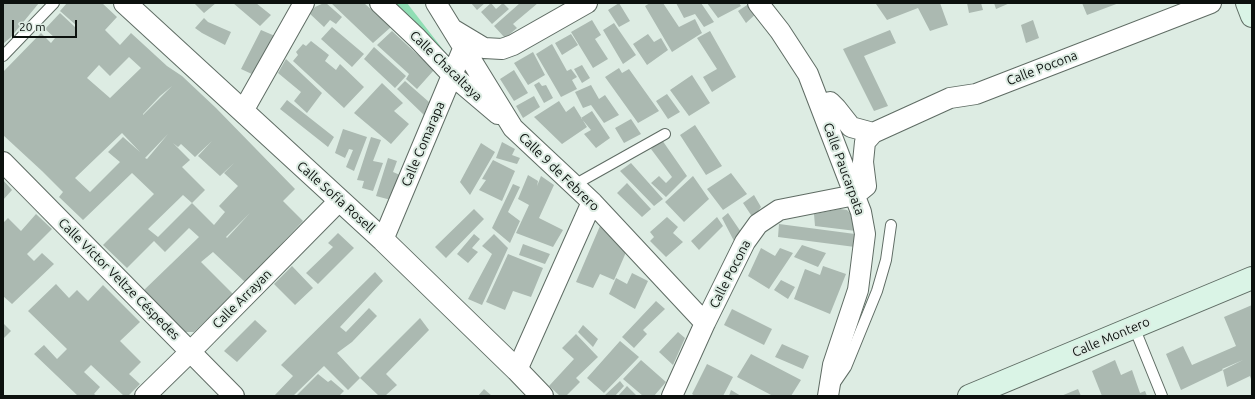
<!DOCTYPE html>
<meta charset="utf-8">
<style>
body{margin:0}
#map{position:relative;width:1255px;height:399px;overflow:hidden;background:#ddece3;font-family:Ubuntu,sans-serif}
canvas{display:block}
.frame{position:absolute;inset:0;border:4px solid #0c110e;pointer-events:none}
.scale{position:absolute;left:12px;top:20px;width:65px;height:18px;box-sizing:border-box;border:2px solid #0c110e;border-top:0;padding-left:5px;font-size:12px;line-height:14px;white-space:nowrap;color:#0c110e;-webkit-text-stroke:3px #ddece3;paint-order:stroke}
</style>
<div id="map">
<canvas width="1255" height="399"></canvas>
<div class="frame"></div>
<div class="scale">20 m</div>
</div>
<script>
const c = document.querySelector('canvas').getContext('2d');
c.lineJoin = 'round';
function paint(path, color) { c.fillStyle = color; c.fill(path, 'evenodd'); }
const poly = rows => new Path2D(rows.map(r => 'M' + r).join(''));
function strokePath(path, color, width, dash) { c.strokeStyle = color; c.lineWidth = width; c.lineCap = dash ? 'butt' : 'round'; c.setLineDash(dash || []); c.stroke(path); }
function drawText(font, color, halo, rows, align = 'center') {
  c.font = font + ' Ubuntu,sans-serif'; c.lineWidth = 4; c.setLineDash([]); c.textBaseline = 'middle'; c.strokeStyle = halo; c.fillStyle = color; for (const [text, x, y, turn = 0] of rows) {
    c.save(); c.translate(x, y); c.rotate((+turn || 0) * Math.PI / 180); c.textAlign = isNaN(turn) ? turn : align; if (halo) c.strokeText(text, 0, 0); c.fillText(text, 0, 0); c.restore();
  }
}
paint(poly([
 [394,3,407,3,448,56]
]), '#8fdeb4');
paint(poly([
 [3,3,39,3,11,37,3,44],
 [67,3,102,3,117,17,105,30,120,45,131,33,167,66,182,76,216,108,295,189,283,201,303,221,245,282,213,252,201,262,233,294,194,332,183,332,143,291,199,237,189,228,165,252,154,241,127,268,103,245,154,194,132,173,83,220,59,197,63,192,42,171,3,135,3,72,41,33,51,43,55,38,45,29,60,13,75,27,77,26,60,11],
 [129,57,141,68,110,98,87,78,99,65,110,76],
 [172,86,143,115,143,114,160,96],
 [122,133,140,152,123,137,108,152,120,162,90,192,75,178],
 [168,134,147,159,145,158],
 [212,141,198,156,220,176,234,163,224,173,238,186,219,206,225,212,214,225,192,203,158,237,148,229,183,195,192,203,205,190,182,167,190,160,173,143,178,147,181,144,195,157],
 [250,213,227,238,226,237],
 [194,3,216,3,204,13],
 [233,3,256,3,271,15,260,26],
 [324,3,326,3,342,17,336,24,330,20,324,27,309,13,315,7],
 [331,3,364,3,391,27,373,43],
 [471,3,485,3,477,10],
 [491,3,496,9,503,3,509,9,492,24,481,12],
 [520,3,538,3,513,24,517,28,505,38,494,26],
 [619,3,630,21,619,27,608,10],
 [650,3,663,3,679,27,695,19,702,33,672,52,645,6],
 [676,3,701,3,714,22,704,27,695,14,684,18],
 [707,3,739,3,741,6,718,18],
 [750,3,759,11,746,23,738,11],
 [880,3,940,3,948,25,930,31,918,8,887,20,876,4],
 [967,3,981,3,983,10,969,13],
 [994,3,1010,3,996,9],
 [1082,3,1119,3,1087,15],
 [204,18,208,22,231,32,225,45,202,33,195,28],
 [592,20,601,35,595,39,608,59,593,68,571,32],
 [1033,20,1039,38,1026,43,1021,25],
 [614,23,636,55,623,64,603,30],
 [332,27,364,54,352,67,321,39],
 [261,30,275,36,254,75,241,69],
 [890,30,896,43,864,56,888,106,874,111,843,49],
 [392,31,434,70,417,89,406,79,409,74,377,45],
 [710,31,736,77,712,92,703,77,717,69,697,38],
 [571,34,578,45,562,55,555,43],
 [648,34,654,42,661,38,668,50,647,65,633,44],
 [311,41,329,55,325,61,336,70,340,64,364,87,344,108,293,61,298,55,296,52,303,44,306,46],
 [552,44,567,71,571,69,577,77,572,80,577,89,561,97,536,54],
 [374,47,406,76,395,88,364,59],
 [533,52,545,75,528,85,514,63],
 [286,59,322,93,307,113,294,101,301,92,278,73],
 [582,65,590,78,582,83,574,69],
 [619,68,622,73,629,69,659,111,638,123,605,77],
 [514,70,528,93,514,101,500,79],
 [692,75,710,103,689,116,670,90],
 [405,81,429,102,424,115,397,89],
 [539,82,542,86,546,85,553,98,544,103,534,85],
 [382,83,403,103,394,111,409,124,391,144,354,113],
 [591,85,599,99,605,95,619,115,604,123,591,105,583,108,575,92],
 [667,94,680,112,668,119,656,101],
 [534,96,540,107,523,118,516,106],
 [287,100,334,137,328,147,280,109],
 [559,101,566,112,574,106,587,127,562,144,534,117],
 [592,111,610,138,596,148,584,134,591,130,581,118],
 [631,119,641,134,624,143,615,128],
 [695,125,722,166,706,175,680,135],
 [343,129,367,137,354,171,346,167,353,150,349,149,345,158,335,153],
 [371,137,381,140,373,161,383,163,373,191,362,188,364,181,357,180],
 [662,140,687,176,666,197,651,183,659,176,666,183,672,177,651,149],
 [502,142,515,149,512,155,520,158,517,164,496,158],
 [481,143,495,152,470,195,460,182],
 [388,158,397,161,393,172,400,175,391,200,376,196],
 [493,160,515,171,502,201,479,190,486,180,482,179],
 [631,163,663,199,654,206,620,171],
 [731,173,747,194,723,210,707,189],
 [528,175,538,181,537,186,541,176,554,185,539,218,563,230,553,247,516,233,529,205,518,199],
 [693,176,709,199,684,222,665,202],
 [3,180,12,190,3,200],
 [627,183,651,209,642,217,617,193],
 [513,184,520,187,508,212,520,221,510,243,492,228],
 [754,195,761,207,753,218,743,203],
 [474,209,484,219,446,258,435,247],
 [840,209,847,210,853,216,856,231,815,226,814,214],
 [728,213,741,232,734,241,722,218],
 [36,214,52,229,27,254,34,261,42,253,54,264,12,304,3,296,3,223,8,218,21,231],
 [667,217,678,227,673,233,683,242,666,257,650,241,654,237,650,232],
 [717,217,723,226,699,250,691,241],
 [779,224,855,234,855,247,778,237],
 [600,226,627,250,614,280,600,274,593,288,576,282],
 [338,233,354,248,318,284,306,273,333,247,328,243],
 [474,234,480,239,472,248,478,252,468,263,457,254],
 [494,234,508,248,482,305,468,299,492,254,482,246],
 [523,244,550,254,545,264,519,255],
 [802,245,826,253,818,267,794,257],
 [761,248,775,256,780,248,793,253,769,289,748,276],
 [508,254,543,268,531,297,513,291,505,310,486,302],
 [292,266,313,288,295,305,274,284],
 [823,266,846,274,830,314,794,299,805,269,820,275],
 [375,272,383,281,340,327,346,332,369,308,377,316,352,342,337,353,360,378,348,390,324,366,293,396,274,396,293,376,281,365],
 [632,273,648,281,635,309,609,294,616,278,627,284],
 [781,280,795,287,788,299,774,290],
 [56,284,69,298,77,290,88,301,103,285,140,322,120,341,141,362,129,374,140,384,128,396,124,396,91,365,84,372,100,387,94,394,97,396,78,396,34,354,44,345,57,359,67,349,28,311],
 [656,301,665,309,643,330,647,334,634,348,622,337],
 [1252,305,1252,382,1250,376,1227,387,1223,370,1243,360,1222,369,1223,370,1181,390,1166,354,1183,346,1192,365,1236,346,1224,317],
 [732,309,772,329,764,345,724,325],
 [420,318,429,330,386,374,397,385,385,396,379,396,360,378],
 [255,320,267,331,237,362,224,351],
 [3,323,11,331,3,339],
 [583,325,598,339,593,347,578,332],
 [678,332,685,338,673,365,659,352],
 [576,334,598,357,576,378,580,382,566,396,560,396,549,386,574,359,562,348],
 [620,341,639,357,604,393,587,378],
 [782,344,809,356,803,369,775,357],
 [751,354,801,380,791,396,773,396,737,377],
 [641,360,666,382,654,396,643,396,623,379],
 [1115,360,1121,375,1132,370,1140,393,1145,391,1147,396,1102,396,1092,371],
 [707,364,733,377,723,396,695,396,692,394],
 [318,374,328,382,331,380,344,391,339,396,296,396],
 [620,381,624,386,615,396,604,396],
 [627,386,637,396,618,396],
 [484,389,492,396,478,396],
 [1078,389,1081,396,1061,396],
 [731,390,741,396,729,396]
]), '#abb9b1');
const service = poly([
 [3,56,54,3],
 [574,185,665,134],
 [1134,327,1162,396],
 [835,383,846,367,877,291,886,260,891,225]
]);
const minor = poly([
 [380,3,417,38,452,75,498,114],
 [436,3,513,128,592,202,705,323],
 [758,3,780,31,808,74,861,212,865,234,858,290,833,365,828,396],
 [454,30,484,48,502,49,513,45,587,3],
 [820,105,830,102,836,108,851,127,873,133],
 [243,111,304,3],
 [3,162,234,396],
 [383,240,463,49],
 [517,370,592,202],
 [145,396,191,351,339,201],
 [672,396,705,323,745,242,758,224,779,210,855,195,866,186,863,162,865,142,873,133,950,98,976,94,1211,3]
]);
const tertiary = poly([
 [125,3,383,240,517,370,542,396]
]);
const secondary = poly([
 [1247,3,1252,16],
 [969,396,1252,278]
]);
strokePath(service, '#5f6c64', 12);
strokePath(minor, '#5f6c64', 22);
strokePath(tertiary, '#5f6c64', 24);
strokePath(secondary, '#5f6c64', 24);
strokePath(service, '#fff', 10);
strokePath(minor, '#fff', 20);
strokePath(tertiary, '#fff', 22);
strokePath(secondary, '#daf4e6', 22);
drawText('13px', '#0c110e', '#ddece3', [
 ["Calle Chacaltaya",446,66,44],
 ["Calle Pocona",1042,68,-21],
 ["Calle Comarapa",423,144,-67],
 ["Calle Paucarpata",844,169,70],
 ["Calle 9 de Febrero",559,172,44],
 ["Calle Sofía Rosell",336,197,42],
 ["Calle Pocona",730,274,-63],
 ["Calle Víctor Veltze Céspedes",119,279,45],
 ["Calle Arrayan",242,299,-45],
 ["Calle Montero",1111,337,-23]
]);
</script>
